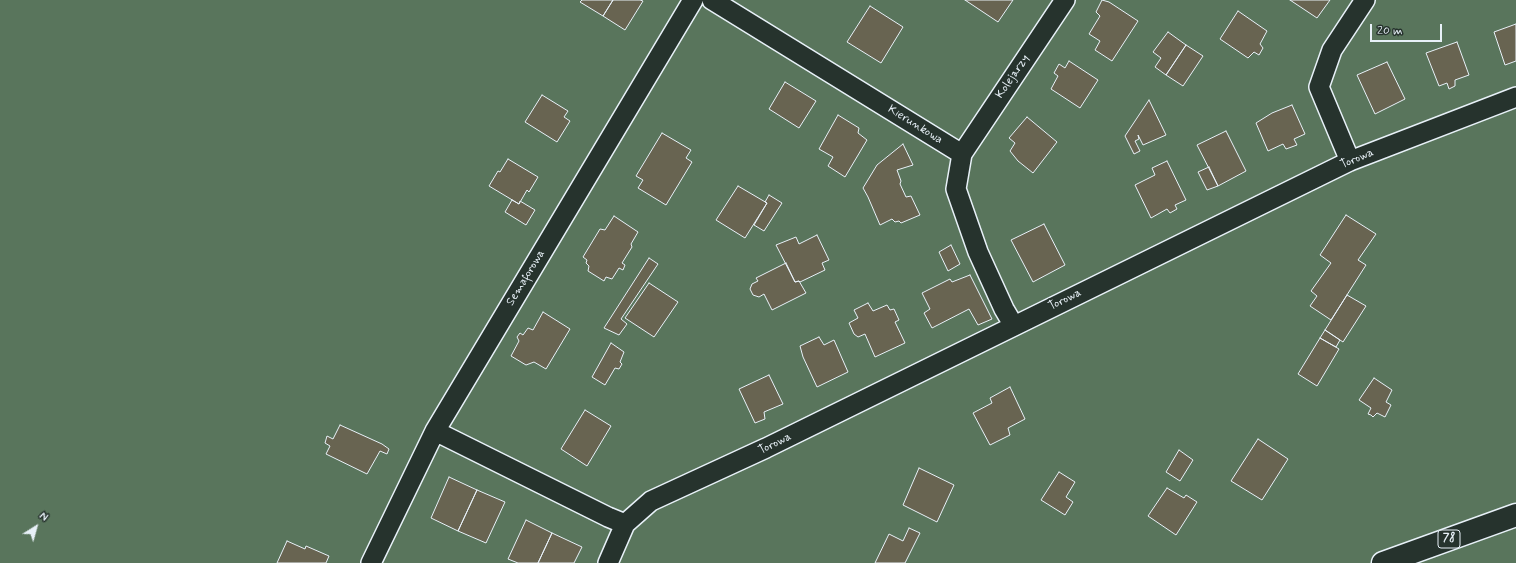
<!DOCTYPE html>
<style>
body{margin:0}
#map{position:relative;width:1516px;height:563px;overflow:hidden;background:#333d34;font-family:Mynerve,sans-serif}
canvas{display:block}
.north{position:absolute;left:16px;top:507px;width:40px;height:40px;-webkit-text-stroke:3px #26332d;paint-order:stroke;rotate:37deg;font-size:11px;font-weight:700;line-height:16px;text-align:center;color:#e8f1f8}
.north::after{content:'';display:block;margin:auto;width:14px;height:18px;background:#e8f1f8;clip-path:polygon(50% 0,100% 100%,50% 72%,0 100%)}
.scale{position:absolute;left:1370px;top:24px;width:72px;height:18px;box-sizing:border-box;border:2px solid #e8f1f8;border-top:0;padding-left:5px;font-size:12px;line-height:14px;white-space:nowrap;color:#e8f1f8;-webkit-text-stroke:3px #26332d;paint-order:stroke}
</style>
<div id="map">
<canvas width="1516" height="563"></canvas>
<div class="north">N</div>
<div class="scale">20 m</div>
</div>
<script>
const c = document.querySelector('canvas').getContext('2d');
c.lineJoin = 'round';
function paint(path, color) { c.fillStyle = color; c.fill(path, 'evenodd'); }
const poly = rows => new Path2D(rows.map(r => 'M' + r).join(''));
function strokePath(path, color, width, dash) { c.strokeStyle = color; c.lineWidth = width; c.lineCap = dash ? 'butt' : 'round'; c.setLineDash(dash || []); c.stroke(path); }
function drawText(font, color, halo, rows, align = 'center') {
  c.font = font + ' Mynerve,sans-serif'; c.lineWidth = 3; c.setLineDash([]); c.textBaseline = 'middle'; c.strokeStyle = halo; c.fillStyle = color; for (const [text, x, y, turn = 0] of rows) {
    c.save(); c.translate(x, y); c.rotate((+turn || 0) * Math.PI / 180); c.textAlign = isNaN(turn) ? turn : align; if (halo) c.strokeText(text, 0, 0); c.fillText(text, 0, 0); c.restore();
  }
}
paint(poly([
 [0,0,1516,0,1516,563,0,563]
]), '#59755c');
const building = poly([
 [582,0,613,0,603,16,580,2,582,0],
 [613,0,640,0,643,1,625,30,603,16,613,0],
 [965,0,1013,0,998,22,965,0],
 [1102,0,1109,2,1138,21,1112,61,1095,50,1100,41,1089,34,1100,16,1096,12,1102,0],
 [1290,0,1330,0,1317,18,1290,0],
 [870,6,903,27,881,63,847,42,870,6],
 [1238,11,1267,31,1260,44,1263,48,1259,55,1254,52,1248,58,1220,39,1238,11],
 [1516,24,1516,61,1505,65,1494,32,1516,24],
 [1168,32,1186,45,1166,75,1155,67,1161,58,1153,52,1168,32],
 [1457,42,1469,75,1455,80,1455,86,1449,89,1447,83,1439,86,1426,53,1457,42],
 [1186,45,1203,56,1183,86,1166,75,1186,45],
 [1069,61,1098,80,1080,108,1051,89,1058,76,1054,73,1059,64,1065,68,1069,61],
 [1387,62,1405,99,1375,114,1357,75,1387,62],
 [785,82,816,101,799,128,769,109,785,82],
 [542,95,568,111,564,117,570,121,557,142,525,122,542,95],
 [1149,100,1166,135,1143,145,1138,135,1139,139,1135,141,1140,151,1134,154,1125,136,1149,100],
 [1292,105,1305,134,1294,139,1297,145,1286,149,1283,144,1268,151,1256,123,1272,113,1292,105],
 [838,115,859,128,858,133,867,140,845,177,828,166,833,157,819,149,838,115],
 [1027,117,1057,142,1033,173,1018,161,1010,151,1015,143,1009,138,1027,117],
 [1226,131,1246,171,1218,186,1197,145,1226,131],
 [662,133,691,150,686,158,692,162,666,205,638,188,643,180,636,176,662,133],
 [903,144,913,165,897,170,901,181,900,184,906,197,911,196,920,215,901,223,899,221,895,222,892,219,880,225,868,197,863,188,877,165,903,144],
 [508,159,538,177,529,192,527,190,519,204,489,186,498,171,500,172,508,159],
 [1167,161,1186,200,1175,205,1177,209,1170,213,1167,209,1151,218,1135,185,1155,175,1152,168,1167,161],
 [1209,167,1218,186,1207,190,1198,172,1209,167],
 [738,186,767,203,745,238,716,220,738,186],
 [769,195,782,203,764,231,754,225,767,203,765,202,769,195],
 [512,200,519,204,520,201,535,210,526,225,505,212,512,200],
 [1346,215,1376,234,1358,260,1366,265,1331,320,1310,306,1317,296,1311,291,1331,263,1320,255,1346,215],
 [614,216,638,232,631,244,632,247,622,263,625,265,623,270,619,268,612,279,606,277,604,281,588,271,589,266,586,263,587,260,583,257,600,229,605,230,614,216],
 [1044,224,1065,265,1033,282,1011,240,1044,224],
 [817,235,829,260,822,263,825,270,800,282,799,281,795,282,776,245,796,237,799,244,817,235],
 [951,245,960,264,948,271,939,252,951,245],
 [649,258,658,264,621,319,627,324,619,335,604,328,649,258],
 [786,263,795,282,799,281,806,293,772,310,764,294,759,297,753,295,750,289,752,284,758,281,756,278,786,263],
 [970,275,992,319,978,325,969,309,932,328,924,313,930,309,922,293,950,279,952,282,970,275],
 [649,283,678,302,654,337,625,318,649,283],
 [1347,295,1366,306,1343,342,1325,330,1347,295],
 [868,303,873,311,887,305,890,310,894,309,899,320,895,322,905,343,875,357,865,334,858,337,854,334,849,323,858,318,854,310,868,303],
 [543,312,570,329,546,369,534,362,526,365,511,356,519,341,517,337,520,333,523,335,528,328,533,330,543,312],
 [1325,330,1340,340,1336,347,1320,338,1325,330],
 [819,337,824,345,834,340,848,372,817,387,803,357,800,346,819,337],
 [1320,338,1339,349,1317,386,1298,374,1320,338],
 [611,343,624,352,620,362,622,364,619,369,615,368,605,385,592,377,611,343],
 [769,375,783,404,764,412,765,419,755,423,739,389,769,375],
 [1374,378,1392,390,1386,402,1391,405,1385,417,1377,413,1373,417,1371,415,1368,414,1371,408,1359,400,1374,378],
 [1010,387,1025,419,1008,428,1010,435,990,445,973,413,992,403,990,398,1010,387],
 [585,410,611,426,587,466,561,449,585,410],
 [340,425,382,444,389,449,387,454,380,451,367,474,326,454,330,446,325,443,327,436,333,439,340,425],
 [1258,439,1288,459,1262,500,1231,481,1258,439],
 [1179,450,1193,460,1180,481,1166,472,1179,450],
 [919,468,954,485,937,522,903,505,919,468],
 [1059,472,1075,482,1066,497,1073,502,1065,515,1041,500,1059,472],
 [449,477,477,490,458,531,431,518,449,477],
 [1167,488,1184,498,1186,495,1197,502,1176,535,1148,516,1167,488],
 [477,490,505,502,486,543,458,531,477,490],
 [526,520,552,533,538,563,518,563,508,559,526,520],
 [909,528,920,533,905,563,875,563,889,534,903,541,909,528],
 [552,533,582,547,574,563,538,563,552,533],
 [287,541,305,549,306,546,329,556,326,563,277,563,287,541]
]);
paint(building, '#686451');
strokePath(building, '#e8f1f8', 1);
const minor = poly([
 [712,0,962,154,956,189,978,252,1004,309,1014,326],
 [962,154,1065,0],
 [1350,161,1319,87,1332,50,1365,0],
 [435,431,608,517,625,524],
 [371,563,435,431,693,0],
 [608,563,625,524,651,501,766,448,1350,161,1516,97]
]);
const primary = poly([
 [1383,563,1516,515]
]);
strokePath(minor, '#e8f1f8', 22);
strokePath(primary, '#e8f1f8', 25);
strokePath(minor, '#26332d', 19);
strokePath(primary, '#26332d', 22);
for (const [x, y, w] of [
 [1449,539,22]
]) { const box = new Path2D(); box.roundRect(x - w / 2, y - 9, w, 18, 3); c.fillStyle = '#26332d'; c.fill(box); strokePath(box, '#e8f1f8', 1); }
drawText('bold 11px', '#e8f1f8', null, [
 ["78",1449,539]
]);
drawText('12px', '#e8f1f8', '#26332d', [
 ["Kolejarzy",1013,77,-56],
 ["Kierunkowa",915,125,32],
 ["Torowa",1357,159,-23],
 ["Semaforowa",526,278,-59],
 ["Torowa",1065,300,-26],
 ["Torowa",775,444,-26]
]);
</script>
